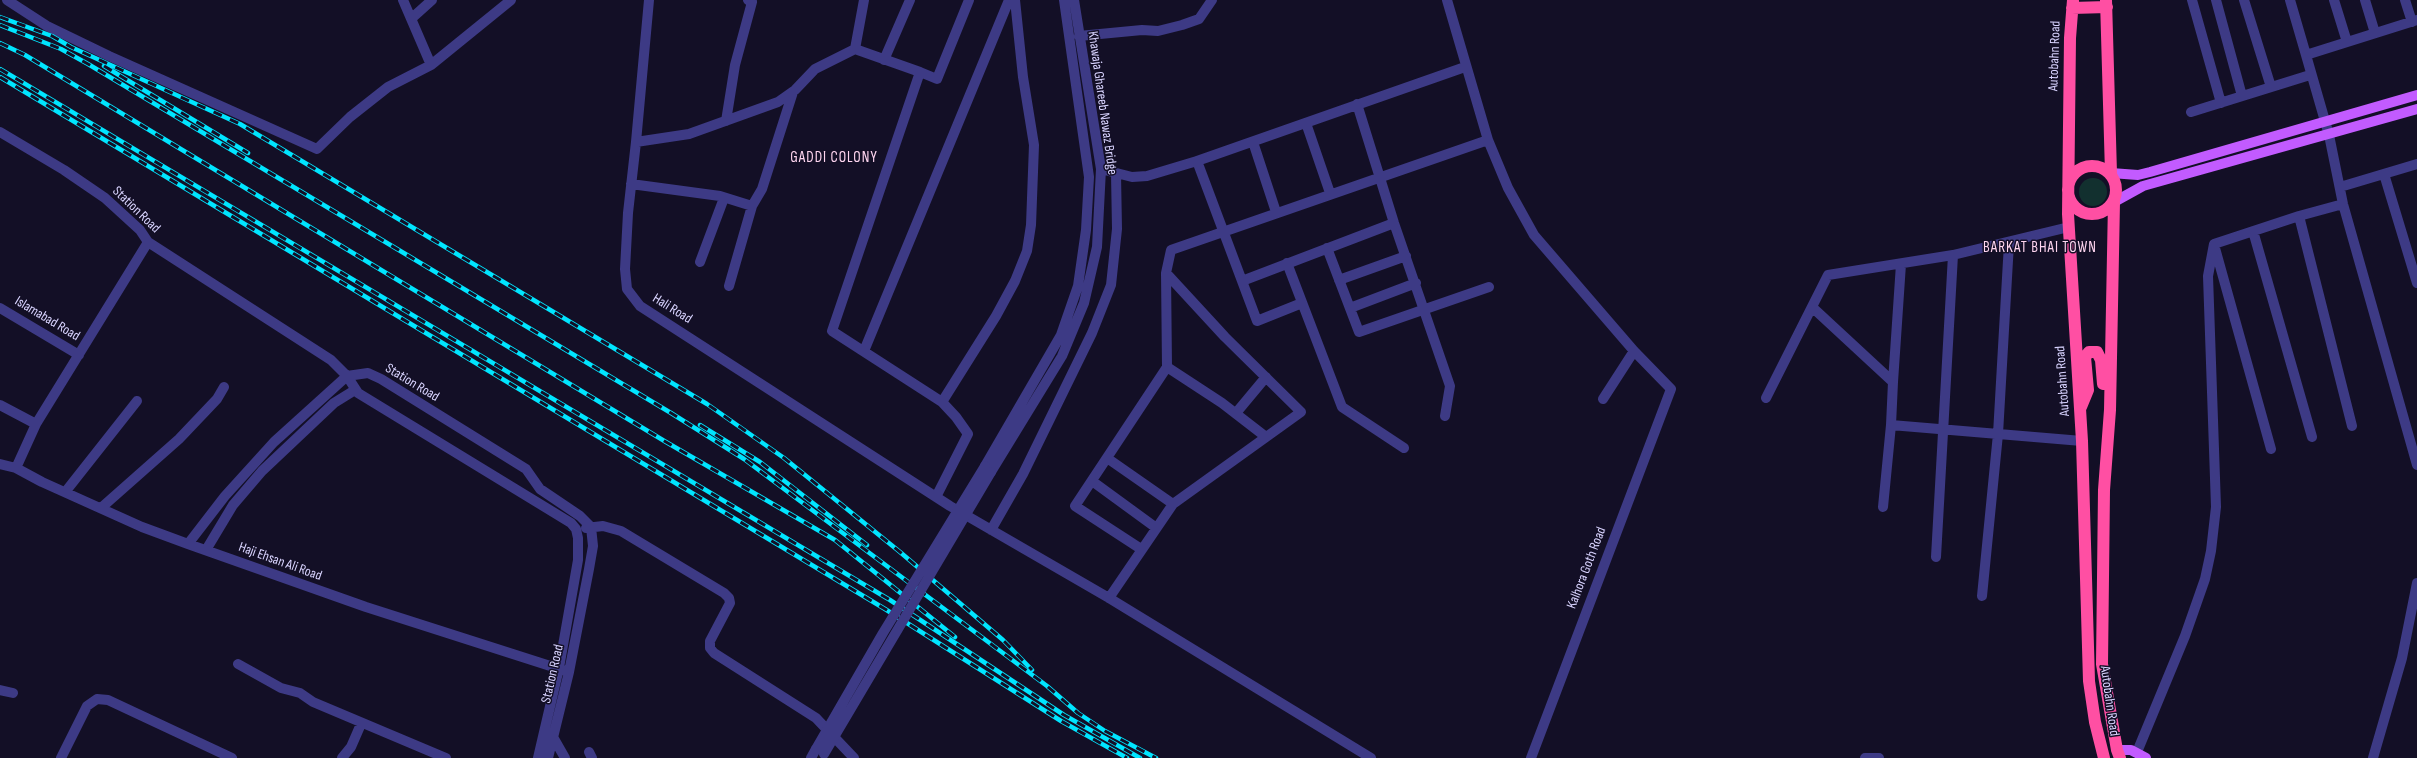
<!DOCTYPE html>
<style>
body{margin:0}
canvas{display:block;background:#130f26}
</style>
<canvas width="2417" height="758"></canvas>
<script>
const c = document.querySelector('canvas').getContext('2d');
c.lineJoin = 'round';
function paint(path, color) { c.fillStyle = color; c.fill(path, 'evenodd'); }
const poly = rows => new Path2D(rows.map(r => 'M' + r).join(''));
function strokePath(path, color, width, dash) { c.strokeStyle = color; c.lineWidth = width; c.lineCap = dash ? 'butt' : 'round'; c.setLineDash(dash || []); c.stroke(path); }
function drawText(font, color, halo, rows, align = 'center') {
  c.font = font + ' "Sofia Sans Condensed",sans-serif'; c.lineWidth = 3; c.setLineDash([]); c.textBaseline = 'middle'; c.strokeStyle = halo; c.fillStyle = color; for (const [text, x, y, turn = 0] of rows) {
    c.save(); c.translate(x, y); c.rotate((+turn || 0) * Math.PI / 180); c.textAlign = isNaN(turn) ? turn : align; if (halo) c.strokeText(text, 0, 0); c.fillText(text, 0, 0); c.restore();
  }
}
paint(poly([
 '2079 192a14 14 0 1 1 28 0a14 14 0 1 1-28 0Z'
]), '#12302f');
strokePath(poly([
 [7,0,47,26,109,56,317,149,350,117,388,87,431,65,511,0],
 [403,0,431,65],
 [649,0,636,142,628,213,625,269,627,289,640,306,950,506,1109,598,1371,758],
 [1447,0,1488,140,1508,188,1534,235,1634,351,1671,389,1531,758],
 [2192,0,2221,103],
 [2216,0,2242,96],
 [2244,0,2271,87],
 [2290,0,2306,55],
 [2334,0,2347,42],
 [2365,0,2375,33],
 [2405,0,2412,22],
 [412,18,432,0],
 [2417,20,2306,55,2329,135,2343,204,2417,465],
 [1079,36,1142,30,1158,31,1182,25,1199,19,1212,0],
 [855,49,864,0],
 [884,60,910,0],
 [920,72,937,79,969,0],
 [1357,104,1394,223,1450,386,1445,416],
 [2191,112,2310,75],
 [726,121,735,65,752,2,748,0],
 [1306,123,1330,193],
 [0,132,64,170,105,198,140,230,148,242,331,360,347,376,358,393,571,523,576,529,578,538,578,560,559,668,538,758],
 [636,142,689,134,778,102,795,90,815,69,855,49,920,72,832,331,942,402,956,417,968,434,936,497],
 [1253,142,1276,212],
 [1197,161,1257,321,1302,303],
 [1101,169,1132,177,1147,176,1197,161,1465,67],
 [2384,174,2417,283],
 [631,184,720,196,752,206,762,189,793,92],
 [2340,187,2417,164],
 [2299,216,2352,426],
 [2253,231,2312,437],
 [1327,248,1359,332,1489,287],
 [2215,248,2271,449],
 [700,262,724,198],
 [1287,263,1342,407,1404,448],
 [1339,280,1406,256],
 [1242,281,1394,223],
 [729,286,752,206],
 [1812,307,1893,382,1891,425,2082,441],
 [0,308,79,355],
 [1350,308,1416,283],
 [864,351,1009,0],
 [1167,367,1222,403,1266,437],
 [347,376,368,373,381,379,526,469,540,489,580,516,591,527,593,546,589,569,569,672,548,758],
 [1893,382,1901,264],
 [1766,398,1828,275,1953,255,2069,227],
 [1603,399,1634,351],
 [942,402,996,316,1015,281,1027,251,1031,225,1034,145,1023,77,1015,0],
 [0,405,36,424],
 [1236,413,1266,377],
 [1107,458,1173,504],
 [0,464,16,468,42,482,142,527,188,544,366,607,569,672],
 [985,466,1061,335,1078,286,1086,230,1089,177,1064,0],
 [16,468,36,424,148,242],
 [991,472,1062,356,1084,303,1097,247,1101,169,1074,0],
 [1092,481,1155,527],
 [66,491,137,401],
 [1883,507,1891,425],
 [101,508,179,439,217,399,224,387],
 [586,528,603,526,621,531,724,593,729,598,730,603,710,641,710,648,714,653,816,718,854,758],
 [991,530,1023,474,1092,333,1111,285,1117,229,1116,174],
 [188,544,225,496,274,442,347,376],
 [1141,549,1075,506,1167,367,1166,273,1171,250,1488,140],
 [206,550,233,505,262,471,334,403,355,390],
 [1936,557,1953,255],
 [1982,596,1998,434,2009,243],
 [1109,598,1173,504,1301,412,1225,337,1166,273],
 [238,664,281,688,300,693,313,702,446,758],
 [0,690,13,693],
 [553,737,565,758],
 [589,752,592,758],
 [2137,752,2185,636,2205,579,2211,551,2216,507,2208,276,2214,244,2299,216,2343,204],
 [61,758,87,706,97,699,108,700,232,758],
 [342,758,351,747,361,724],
 [811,758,816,749],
 [1865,758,1879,758],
 [2373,758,2402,658,2417,583]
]), '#3d3a85', 10);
strokePath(poly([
 [2111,173,2138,175,2150,172,2417,95],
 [2114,202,2143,186,2417,109],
 [2117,750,2131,750,2146,758]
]), '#c25bff', 10);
strokePath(poly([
 [2073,0,2070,38,2068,214,2082,441,2089,681,2095,722,2104,758],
 [2106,0,2111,173],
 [2072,8,2107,7],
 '2068 190a24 24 0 1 1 48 0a24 24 0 1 1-48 0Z',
 [2114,202,2110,410,2104,490,2102,664,2117,750,2120,758],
 [2081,407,2088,390,2085,357,2089,352,2097,352,2101,360,2103,384]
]), '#ff4fa3', 12);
const rail = poly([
 [0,17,52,36,71,47,240,124,707,404,784,458,900,552,1003,640,1032,670],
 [0,25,61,49,88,64,671,413,744,459,1047,686,1078,713,1105,731,1156,758],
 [0,43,25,55,666,442,835,540,955,637],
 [104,66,248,153],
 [0,69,890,600,1064,715,1140,758],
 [0,77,885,609,1061,721,1127,758],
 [700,425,760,462,867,545]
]);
strokePath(rail, '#00e5ff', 4.5);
strokePath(rail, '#130f26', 3, [9]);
strokePath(poly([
 [816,749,883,633,985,466],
 [824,754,991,472]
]), '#3d3a85', 10);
drawText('14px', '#d9d4ff', '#130f26', [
 ["Autobahn Road",2055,56,-88],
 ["Khawaja Ghareeb Nawaz Bridge",1102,103,82],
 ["Station Road",136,210,44],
 ["Hali Road",672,309,32],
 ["Islamabad Road",47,319,31],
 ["Autobahn Road",2063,381,-94],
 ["Station Road",412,383,31],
 ["Haji Ehsan Ali Road",280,562,20],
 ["Kalhora Goth Road",1587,568,-69],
 ["Station Road",553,674,-77],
 ["Autobahn Road",2109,701,82]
]);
c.letterSpacing = '1px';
drawText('15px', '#ffd6f0', '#130f26', [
 ["GADDI COLONY",834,158],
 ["BARKAT BHAI TOWN",2040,248]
]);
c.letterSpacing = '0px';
</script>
